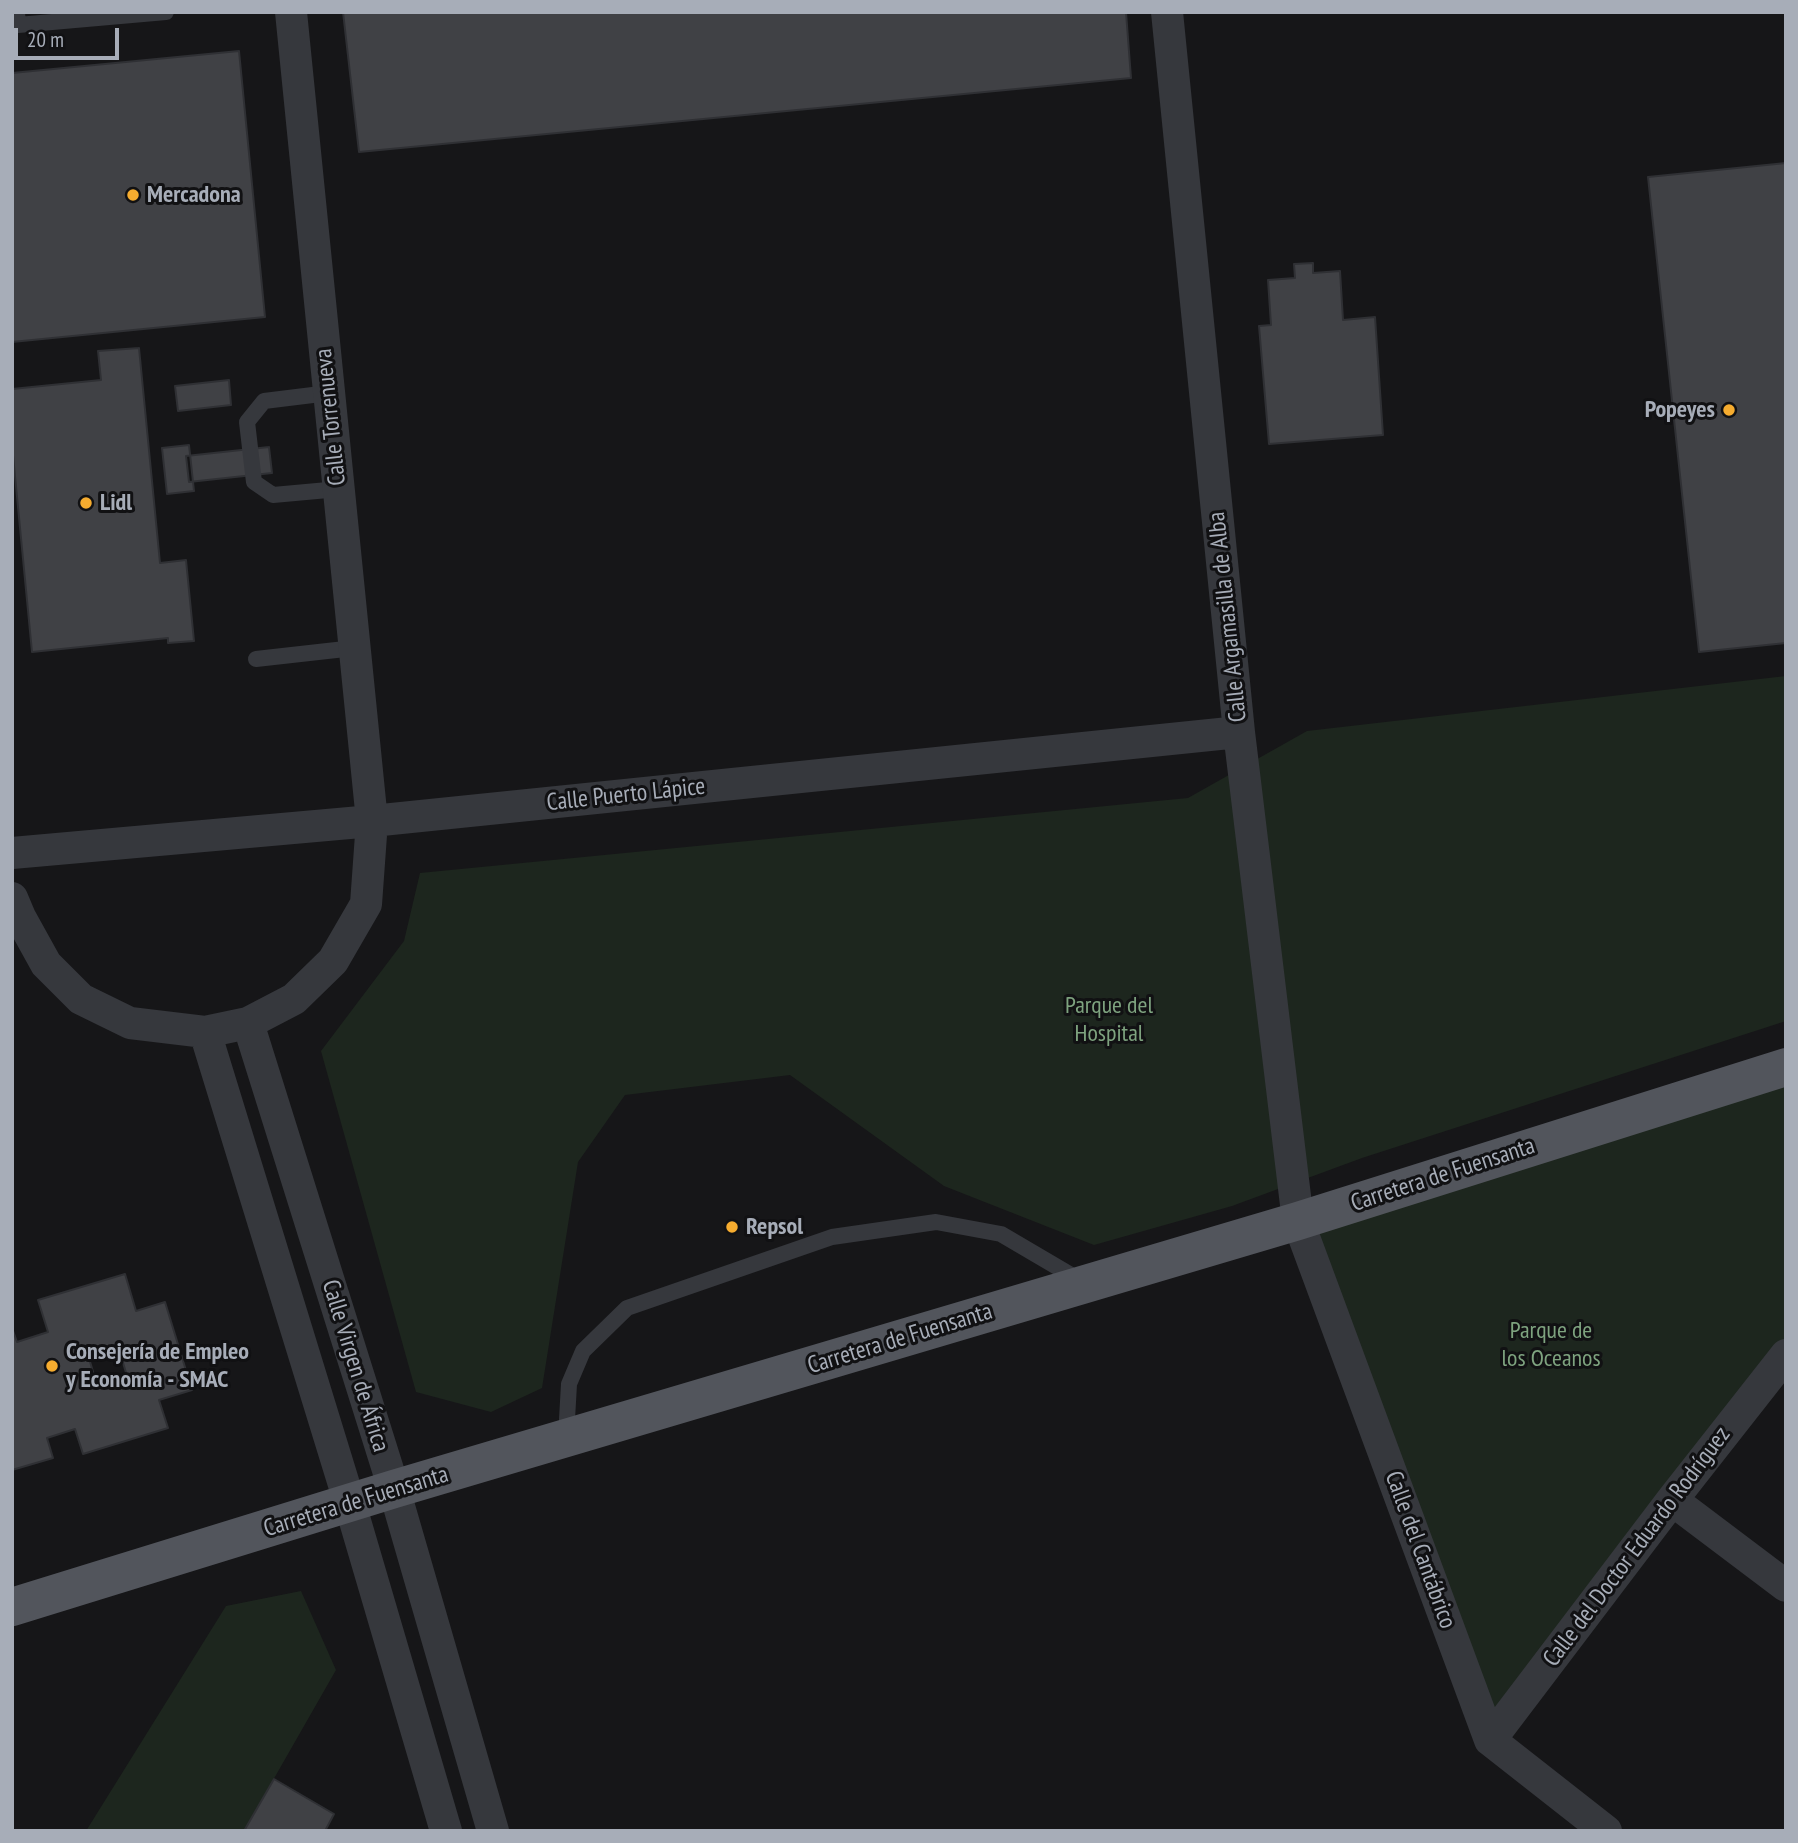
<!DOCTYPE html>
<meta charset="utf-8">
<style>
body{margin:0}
#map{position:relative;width:1798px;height:1843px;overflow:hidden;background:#161618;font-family:"PT Sans Narrow",sans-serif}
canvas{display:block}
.frame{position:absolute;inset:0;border:14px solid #a7adb8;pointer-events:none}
.scale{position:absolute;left:14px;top:28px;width:105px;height:32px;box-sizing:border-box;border:4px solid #a7adb8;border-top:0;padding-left:9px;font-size:21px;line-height:24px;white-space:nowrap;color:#a7adb8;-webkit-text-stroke:5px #111113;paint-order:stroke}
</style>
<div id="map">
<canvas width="1798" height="1843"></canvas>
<div class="frame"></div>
<div class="scale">20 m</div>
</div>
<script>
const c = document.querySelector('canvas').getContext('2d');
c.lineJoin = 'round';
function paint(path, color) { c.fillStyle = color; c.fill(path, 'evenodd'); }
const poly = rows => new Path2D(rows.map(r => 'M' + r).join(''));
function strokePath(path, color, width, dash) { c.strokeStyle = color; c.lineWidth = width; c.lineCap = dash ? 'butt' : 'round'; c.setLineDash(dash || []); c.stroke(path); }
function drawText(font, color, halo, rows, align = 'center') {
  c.font = font + ' "PT Sans Narrow",sans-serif'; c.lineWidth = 6; c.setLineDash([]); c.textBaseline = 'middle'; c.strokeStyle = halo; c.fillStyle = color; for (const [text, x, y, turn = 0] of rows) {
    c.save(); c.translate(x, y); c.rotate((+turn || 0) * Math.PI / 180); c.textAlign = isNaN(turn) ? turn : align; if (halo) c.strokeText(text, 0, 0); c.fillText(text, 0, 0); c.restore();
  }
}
paint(poly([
 [1786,676,1786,1021,1362,1158,1232,1206,1094,1245,944,1186,790,1075,625,1095,578,1162,542,1388,491,1412,416,1392,321,1051,404,941,420,873,1188,798,1307,731],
 [1786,1067,1786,1356,1490,1740,1298,1221],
 [301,1591,336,1670,244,1831,86,1831,226,1606]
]), '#1d261e');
const building = poly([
 [343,12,1126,12,1131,78,359,152,343,12],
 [239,51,265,317,12,342,12,73,239,51],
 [1786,163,1786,643,1699,652,1648,177,1786,163],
 [1313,263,1313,273,1340,271,1343,320,1375,317,1383,435,1269,444,1259,326,1271,325,1268,280,1295,278,1294,264,1313,263],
 [139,348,160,563,186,560,194,641,168,643,168,638,32,652,12,445,12,389,101,380,98,351,139,348],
 [229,380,231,405,178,411,175,386,229,380],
 [189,445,194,491,167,494,162,448,189,445],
 [269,447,272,473,189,482,186,456,269,447],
 [125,1274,136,1311,165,1302,192,1390,159,1400,168,1428,83,1454,75,1429,47,1438,53,1458,12,1470,12,1328,17,1342,48,1332,38,1300,125,1274],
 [118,1346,127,1376,97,1385,88,1355,118,1346],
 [274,1779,334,1814,325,1831,244,1831,274,1779]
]);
paint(building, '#404145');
strokePath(building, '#2f3034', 2);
strokePath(poly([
 [17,12,18,25,166,12],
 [329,393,264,401,247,422,254,482,273,495,339,489],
 [256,659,354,648],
 [566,1437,569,1384,583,1351,627,1308,832,1237,936,1222,1001,1234,1081,1281]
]), '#36383d', 16);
strokePath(poly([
 [1167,12,1239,732,1298,1221,1490,1740,1606,1831],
 [12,853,372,821,1239,732],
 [12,898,20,917,46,964,81,999,130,1023,205,1032,248,1023,294,999,333,961,366,904,372,821,291,12],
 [248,1023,394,1489,493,1831],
 [205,1032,350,1504,446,1831],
 [1672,1500,1786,1586],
 [1490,1740,1672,1500,1786,1355]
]), '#36383d', 32);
strokePath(poly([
 [12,1607,394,1489,1298,1221,1786,1067]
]), '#52555c', 38);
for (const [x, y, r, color] of [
 [133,195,7,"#f6ac2f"],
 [1729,410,7,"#f6ac2f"],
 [86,503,7,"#f6ac2f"],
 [732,1227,7,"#f6ac2f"],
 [52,1366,7,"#f6ac2f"]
]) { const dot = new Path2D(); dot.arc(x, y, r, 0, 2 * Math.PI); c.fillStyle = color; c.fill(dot); strokePath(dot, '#111113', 2.5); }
drawText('bold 24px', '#a7adb8', '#111113', [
 ["Mercadona",147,195],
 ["Popeyes",1715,410,"right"],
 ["Lidl",100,503],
 ["Repsol",746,1227],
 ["Consejería de Empleo",66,1352],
 ["y Economía - SMAC",66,1380]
], 'left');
drawText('24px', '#a7adb8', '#111113', [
 ["Calle Torrenueva",331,417,-96],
 ["Calle Argamasilla de Alba",1228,617,-96],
 ["Calle Puerto Lápice",626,795,-6],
 ["Carretera de Fuensanta",1443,1175,-18],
 ["Carretera de Fuensanta",900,1339,-17],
 ["Calle Virgen de África",355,1366,73],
 ["Carretera de Fuensanta",356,1502,-17],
 ["Calle del Doctor Eduardo Rodríguez",1637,1547,-53],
 ["Calle del Cantábrico",1420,1550,70]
]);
drawText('24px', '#7ea37f', '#111113', [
 ["Parque del",1109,1006],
 ["Hospital",1109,1034],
 ["Parque de",1551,1331],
 ["los Oceanos",1551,1359]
]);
</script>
